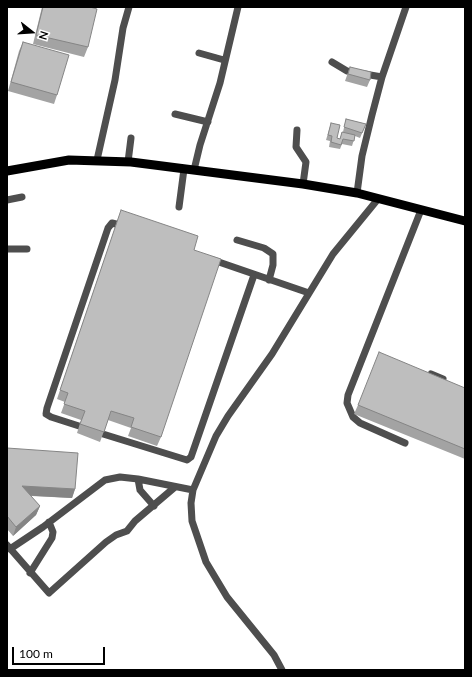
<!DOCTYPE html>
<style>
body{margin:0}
#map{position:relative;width:472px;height:677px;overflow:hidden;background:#fff;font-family:Lato,sans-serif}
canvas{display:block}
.frame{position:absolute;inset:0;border:8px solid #000;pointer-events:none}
.north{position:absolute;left:12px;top:12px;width:40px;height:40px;-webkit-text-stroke:3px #fff;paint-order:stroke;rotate:107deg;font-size:11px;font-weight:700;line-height:16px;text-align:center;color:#000}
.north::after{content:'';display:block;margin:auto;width:14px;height:18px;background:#000;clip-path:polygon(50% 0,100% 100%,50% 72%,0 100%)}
.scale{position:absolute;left:12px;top:647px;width:93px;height:18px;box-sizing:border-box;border:2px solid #000;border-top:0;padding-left:5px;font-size:12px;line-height:14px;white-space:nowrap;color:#000;-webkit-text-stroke:3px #fff;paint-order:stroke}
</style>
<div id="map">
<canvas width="472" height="677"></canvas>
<div class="frame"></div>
<div class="north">N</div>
<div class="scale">100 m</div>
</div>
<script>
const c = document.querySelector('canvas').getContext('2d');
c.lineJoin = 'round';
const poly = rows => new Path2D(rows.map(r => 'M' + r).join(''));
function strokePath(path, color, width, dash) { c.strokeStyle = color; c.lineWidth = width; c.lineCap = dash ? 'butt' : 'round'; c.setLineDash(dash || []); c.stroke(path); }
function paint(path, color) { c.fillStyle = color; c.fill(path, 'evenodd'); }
strokePath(poly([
 [199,53,224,60],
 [332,62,347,71,382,77],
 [175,114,208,122],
 [297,130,296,147,306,162,303,184],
 [97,160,115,80,123,28,129,7],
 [128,162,131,138],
 [194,170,200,145,220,83,238,7],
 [357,193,362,156,372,115,382,77,406,7],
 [7,200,22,197],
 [179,207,184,169],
 [237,240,264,248,273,254,273,265,269,280],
 [7,249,27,249],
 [213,260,309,293],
 [431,374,443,379],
 [79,426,51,417,46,414,47,408,108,228,112,223,116,224],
 [103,434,187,460,191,457,254,275],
 [405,443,360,423,353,417,347,403,348,395,421,210],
 [138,479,140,490,154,506],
 [7,545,49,593,106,542,116,535,127,531,135,521,175,487],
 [10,549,43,527,105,480,120,477,138,479,193,490],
 [30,573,52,538,53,532,49,522],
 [282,670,274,655,227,597,206,562,192,521,191,503,193,490,216,436,228,416,272,354,333,254,378,199]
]), '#4e4e4e', 7);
strokePath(poly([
 [7,171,69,160,131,162,303,184,357,193,465,221]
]), '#000', 9);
paint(poly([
 [42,7,90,7,88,47,84,57,33,44],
 [23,42,57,95,54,104,8,91,19,51],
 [350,67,370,80,367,87,345,81],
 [346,119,366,124,360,138,355,136,352,146,342,144,340,149,329,147,330,141,326,140,331,123,337,138,340,139,342,132,347,133,343,132],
 [118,219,194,250,161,437,157,446,128,436,131,428,108,420,100,442,77,433,81,420,61,413,65,402,57,399],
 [465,388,465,459,354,414,358,405],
 [7,448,75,489,72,498,31,496,40,506,36,515,13,536,7,529]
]), '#a3a3a3');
paint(poly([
 [22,486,75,489,72,498,19,495],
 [40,506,36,515,13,536,16,527]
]), '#858585');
const building = poly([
 [43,7,90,7,97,9,88,47,36,35,43,7],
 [23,42,69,55,57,95,11,82,23,42],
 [350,67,371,72,370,80,348,74,350,67],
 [346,119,366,124,362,133,344,127,346,119],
 [331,123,340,125,337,138,340,139,342,132,355,135,354,141,343,139,341,145,331,142,332,136,328,135,331,123],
 [121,210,198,236,194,250,221,259,161,437,131,427,134,418,111,411,104,432,80,424,85,411,64,404,68,393,60,390,121,210],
 [379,352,465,388,465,449,358,405,379,352],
 [7,448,78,453,75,489,22,486,40,506,16,527,7,516,7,448]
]);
paint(building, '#bebebe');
strokePath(building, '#858585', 1);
</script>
